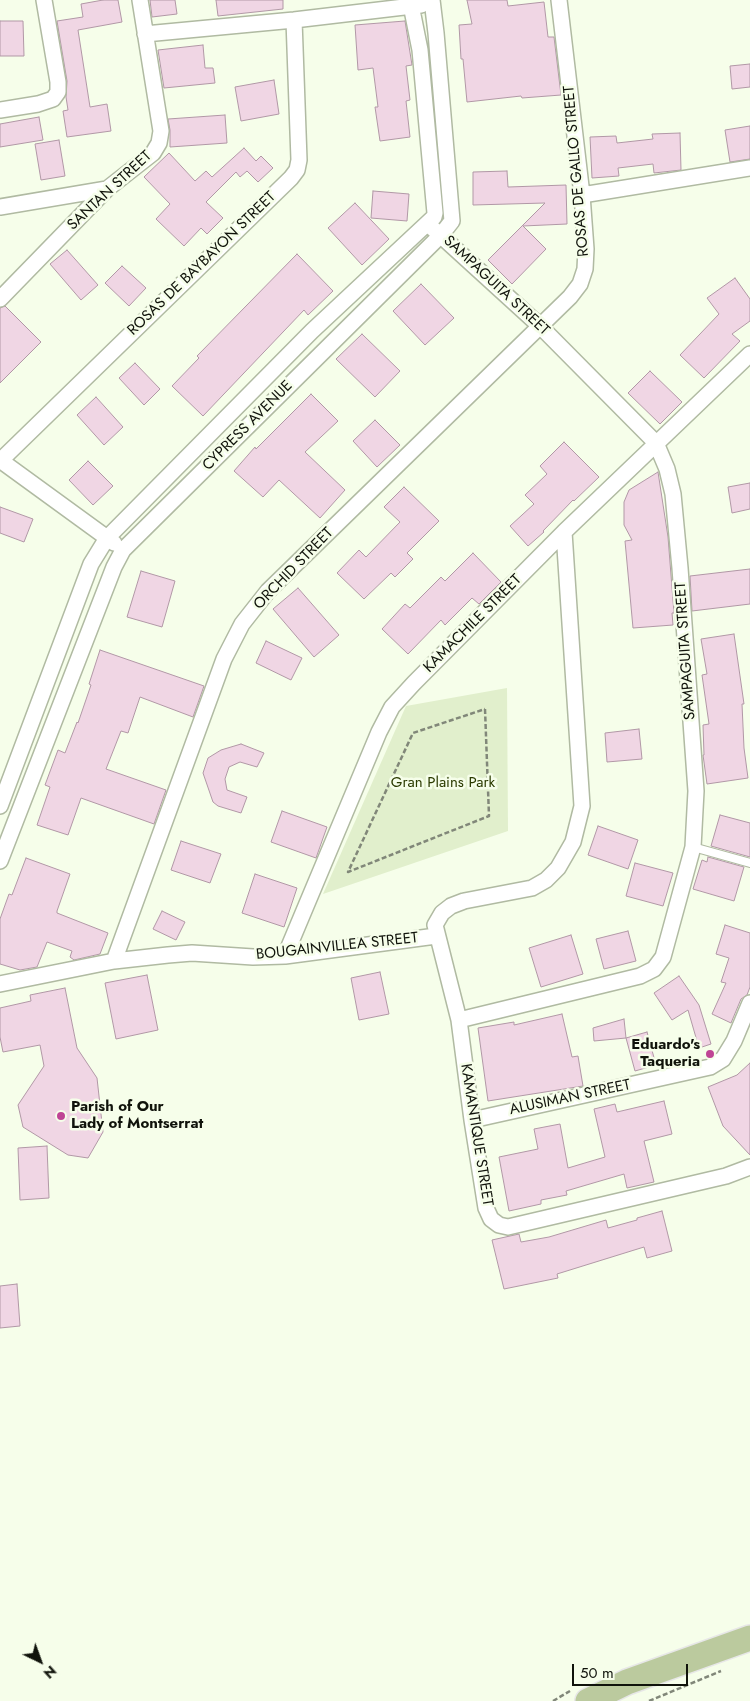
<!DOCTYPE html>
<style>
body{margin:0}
#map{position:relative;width:750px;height:1701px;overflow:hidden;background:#f6feea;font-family:Jost,sans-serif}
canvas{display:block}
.north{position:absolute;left:15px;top:1636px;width:50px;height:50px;-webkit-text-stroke:4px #f6feea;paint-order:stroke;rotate:138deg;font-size:14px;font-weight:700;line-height:20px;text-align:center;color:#10130b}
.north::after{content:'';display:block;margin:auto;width:18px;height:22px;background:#10130b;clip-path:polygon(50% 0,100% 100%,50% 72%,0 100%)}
.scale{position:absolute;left:572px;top:1664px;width:116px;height:22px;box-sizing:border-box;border:2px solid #10130b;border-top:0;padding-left:6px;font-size:15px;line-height:18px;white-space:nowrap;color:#10130b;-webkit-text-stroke:4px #f6feea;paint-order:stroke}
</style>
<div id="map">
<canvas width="750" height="1701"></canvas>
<div class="north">N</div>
<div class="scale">50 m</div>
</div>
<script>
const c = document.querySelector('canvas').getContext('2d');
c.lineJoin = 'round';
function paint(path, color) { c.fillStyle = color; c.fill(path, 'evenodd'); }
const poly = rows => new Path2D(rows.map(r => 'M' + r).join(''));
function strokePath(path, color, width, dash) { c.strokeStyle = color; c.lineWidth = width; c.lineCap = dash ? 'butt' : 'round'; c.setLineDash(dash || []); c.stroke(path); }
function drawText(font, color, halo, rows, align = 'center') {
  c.font = font + ' Jost,sans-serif'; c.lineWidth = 5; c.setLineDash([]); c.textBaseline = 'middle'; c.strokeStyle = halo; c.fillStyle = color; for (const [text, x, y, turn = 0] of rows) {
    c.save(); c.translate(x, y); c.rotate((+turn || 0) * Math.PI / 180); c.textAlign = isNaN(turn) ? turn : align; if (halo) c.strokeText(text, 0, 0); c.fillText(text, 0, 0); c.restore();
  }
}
paint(poly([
 [507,688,508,831,323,894,406,706]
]), '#e1efcc');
const building = poly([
 [103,0,118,0,122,22,78,30,90,107,107,104,111,131,67,137,63,111,68,110,66,97,67,81,57,21,83,17,81,4,103,0],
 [150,0,175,0,177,14,152,17,150,0],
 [216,0,283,0,283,9,218,16,216,0],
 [467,0,507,0,508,6,544,2,548,37,554,37,561,95,522,98,521,96,467,102,463,59,461,59,459,25,472,24,467,0],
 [0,21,23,21,24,56,0,56,0,21],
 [405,21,412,65,406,66,410,100,406,101,410,137,380,141,375,107,378,107,373,68,358,70,355,25,405,21],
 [203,45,205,68,213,68,215,83,164,88,158,50,203,45],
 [750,64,750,87,732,89,730,66,750,64],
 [274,80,279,114,241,121,235,87,274,80],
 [225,115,227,143,170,147,170,130,168,119,225,115],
 [39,117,43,140,0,147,0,124,39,117],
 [750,126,750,159,730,162,725,130,750,126],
 [680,133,681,170,654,173,653,164,618,168,619,176,592,178,590,137,616,136,617,143,653,139,652,134,680,133],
 [59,140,65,176,41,180,35,144,59,140],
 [244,148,256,161,261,156,273,168,258,182,247,171,240,177,236,172,206,202,223,218,207,234,201,228,184,246,156,219,170,204,144,177,169,153,195,181,206,171,212,177,244,148],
 [507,171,508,187,566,185,567,224,523,226,546,249,512,284,488,260,545,203,473,205,473,172,507,171],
 [373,191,409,194,407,221,371,218,373,191],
 [355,203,389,239,362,265,328,228,355,203],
 [67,250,98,285,81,300,50,264,67,250],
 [297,254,333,291,308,315,304,310,203,416,172,386,199,358,197,356,297,254],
 [122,266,146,288,129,306,105,283,122,266],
 [735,278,750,299,750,321,732,334,740,341,704,378,680,355,719,314,707,298,735,278],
 [421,284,454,318,425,345,393,311,421,284],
 [5,306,41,342,0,383,0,308,5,306],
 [362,334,400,371,375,397,336,359,362,334],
 [135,363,160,389,144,405,119,378,135,363],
 [650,371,682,402,660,424,628,393,650,371],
 [311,394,338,421,305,452,345,490,320,518,279,480,263,497,234,471,255,447,256,449,311,394],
 [96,397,123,427,104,445,77,415,96,397],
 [375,420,400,445,377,467,353,441,375,420],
 [564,442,599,477,574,501,573,500,543,531,544,532,528,546,510,526,534,504,525,495,547,474,540,466,564,442],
 [88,461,113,486,93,505,69,480,88,461],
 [658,472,668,537,674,613,672,613,673,625,633,628,625,541,632,540,624,525,624,502,629,490,658,472],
 [750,483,750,509,732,513,728,487,750,483],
 [404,487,439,521,407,553,413,559,395,577,391,573,364,599,337,573,359,550,366,557,400,522,384,507,404,487],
 [0,507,33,519,24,542,0,533,0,507],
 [473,553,501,582,479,604,472,598,445,625,441,620,408,654,382,629,405,604,410,608,441,577,445,581,473,553],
 [750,569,750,604,692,611,690,576,750,569],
 [141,571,175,581,162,627,127,617,141,571],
 [298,588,339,635,314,657,273,609,298,588],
 [734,634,744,704,742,704,744,748,748,778,707,784,703,755,704,755,703,725,709,724,702,675,707,674,701,639,734,634],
 [266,641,302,658,291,680,256,663,266,641],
 [100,650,204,686,193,717,140,697,128,733,121,731,106,769,166,790,154,824,81,798,68,835,37,825,50,787,45,785,58,750,65,753,77,722,78,723,91,685,89,684,100,650],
 [639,729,642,759,607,762,605,733,639,729],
 [241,744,264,753,257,767,240,762,229,767,225,779,227,790,247,797,241,813,218,806,213,802,203,773,208,758,221,750,241,744],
 [282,811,327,827,316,858,271,842,282,811],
 [720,815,750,823,750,857,711,846,720,815],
 [598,826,638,840,628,869,588,855,598,826],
 [181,841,221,854,210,883,171,870,181,841],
 [708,857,744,867,734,901,693,889,702,860,707,862,708,857],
 [26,858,70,874,57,911,57,913,108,933,100,954,74,960,70,957,72,951,47,942,37,967,20,970,0,964,0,919,9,894,12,895,26,858],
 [635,863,673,873,663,906,626,896,635,863],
 [255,874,297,888,284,927,242,913,255,874],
 [162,911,185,922,176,940,153,929,162,911],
 [725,925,750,933,750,987,747,995,741,999,731,1023,712,1014,726,983,721,982,729,958,716,954,725,925],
 [628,931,636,961,604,969,596,939,628,931],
 [571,935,583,974,541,987,529,948,571,935],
 [380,972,389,1014,359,1020,351,978,380,972],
 [147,975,158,1030,116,1039,105,983,147,975],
 [679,976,699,1005,711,1044,699,1048,688,1010,672,1020,654,993,679,976],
 [65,988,77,1048,97,1078,103,1132,88,1158,68,1155,23,1127,18,1105,44,1066,40,1045,3,1052,0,1037,0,1008,31,1001,30,995,65,988],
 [562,1014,572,1057,578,1056,583,1086,488,1101,478,1028,514,1022,514,1025,562,1014],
 [624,1019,626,1038,594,1041,593,1028,624,1019],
 [647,1032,656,1065,635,1071,626,1038,647,1032],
 [750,1063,750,1155,723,1126,708,1087,737,1075,750,1063],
 [664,1101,672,1134,644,1141,654,1182,627,1188,624,1174,566,1191,567,1195,541,1200,541,1204,509,1211,499,1157,538,1149,534,1129,560,1124,568,1168,605,1157,594,1109,615,1104,617,1112,664,1101],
 [47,1146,49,1198,20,1200,18,1148,47,1146],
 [662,1211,672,1251,647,1258,644,1247,557,1274,558,1278,504,1289,492,1240,519,1234,521,1242,549,1237,606,1220,608,1228,637,1220,637,1218,662,1211],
 [17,1284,20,1326,0,1328,0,1286,17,1284]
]);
paint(building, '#f0d6e4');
strokePath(building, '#b198a6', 1);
const service = poly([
 [693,847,750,863]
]);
const minor = poly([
 [145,34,294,20,421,5],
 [0,110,38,104,53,99,58,92,58,82,44,0],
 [582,195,750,168],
 [0,207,107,189],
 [428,224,540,326,656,443,667,469,673,494,680,568,696,791,693,847,663,957,654,969,640,976,459,1020],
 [0,299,107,189,153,153,159,143,161,131,140,0],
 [0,460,114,543],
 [0,461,291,178,297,170,299,160,294,20],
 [564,532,582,806,573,842,558,868,546,880,532,888,464,901,451,906,442,913,435,925,459,1020,472,1120,486,1208,491,1219,499,1225,508,1227,726,1176,750,1167],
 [0,806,91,564,107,538,312,331,434,217,435,213,420,50,410,0],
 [0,861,114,567,123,550,441,235,452,221,436,33,432,0],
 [285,956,379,732,392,707,414,683,564,532,750,354],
 [114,961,224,659,242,624,268,591,570,297,580,284,585,269,586,249,582,195,559,0],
 [0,984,114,961,168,955,192,953,253,957,285,956,436,936],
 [472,1120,710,1067,723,1059,734,1041,750,1003]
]);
const primary = poly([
 [588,1701,627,1682,750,1638]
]);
strokePath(service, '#b0baa2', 10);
strokePath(minor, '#b0baa2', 18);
strokePath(primary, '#e7e7e7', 28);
strokePath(poly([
 [485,709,489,816,348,872,413,733,485,709],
 [553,1701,570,1691],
 [649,1701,721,1671]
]), '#818779', 2.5, [5, 2.5]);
strokePath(service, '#fff', 8);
strokePath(minor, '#fff', 15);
strokePath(primary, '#bbca9e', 25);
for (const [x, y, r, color] of [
 [710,1054,5,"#bf4495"],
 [61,1116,5,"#bf4495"]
]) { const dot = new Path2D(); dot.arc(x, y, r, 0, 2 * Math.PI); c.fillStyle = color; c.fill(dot); strokePath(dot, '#f6feea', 2); }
drawText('15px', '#10130b', '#f6feea', [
 ["ROSAS DE GALLO STREET",577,171,-95],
 ["SANTAN STREET",110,191,-43],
 ["ROSAS DE BAYBAYON STREET",202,264,-44],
 ["SAMPAGUITA STREET",496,286,43],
 ["CYPRESS AVENUE",248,426,-45],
 ["ORCHID STREET",294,569,-46],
 ["KAMACHILE STREET",473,624,-45],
 ["SAMPAGUITA STREET",686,651,-94],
 ["BOUGAINVILLEA STREET",337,947,-6],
 ["ALUSIMAN STREET",570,1098,-12],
 ["KAMANTIQUE STREET",476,1135,81]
]);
drawText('15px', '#2b3b00', '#f6feea', [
 ["Gran Plains Park",443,783]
]);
drawText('bold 15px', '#10130b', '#f6feea', [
 ["Eduardo's",700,1045],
 ["Taqueria",700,1062],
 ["Parish of Our",71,1107,"left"],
 ["Lady of Montserrat",71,1124,"left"]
], 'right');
</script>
